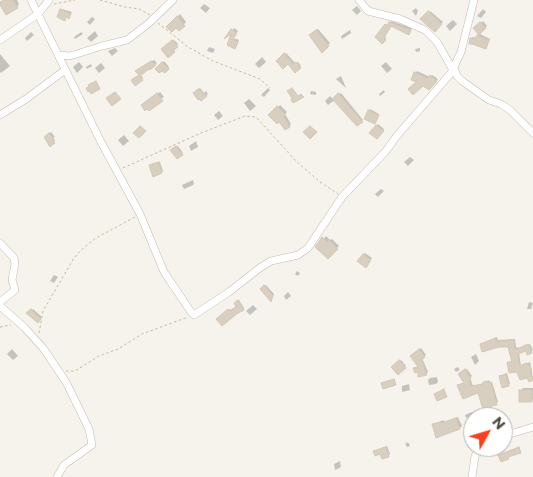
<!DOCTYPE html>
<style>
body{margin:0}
#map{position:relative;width:533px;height:477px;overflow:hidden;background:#f6f3ec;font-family:Montserrat,sans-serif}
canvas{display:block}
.north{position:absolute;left:463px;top:407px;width:50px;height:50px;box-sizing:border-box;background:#fff;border:1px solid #b7b4b0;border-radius:50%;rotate:51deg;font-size:14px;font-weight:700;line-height:20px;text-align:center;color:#4b4439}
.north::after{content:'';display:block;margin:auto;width:18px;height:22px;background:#fc3f1d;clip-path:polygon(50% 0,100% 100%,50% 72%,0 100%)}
</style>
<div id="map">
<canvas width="533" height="477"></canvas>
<div class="north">N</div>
</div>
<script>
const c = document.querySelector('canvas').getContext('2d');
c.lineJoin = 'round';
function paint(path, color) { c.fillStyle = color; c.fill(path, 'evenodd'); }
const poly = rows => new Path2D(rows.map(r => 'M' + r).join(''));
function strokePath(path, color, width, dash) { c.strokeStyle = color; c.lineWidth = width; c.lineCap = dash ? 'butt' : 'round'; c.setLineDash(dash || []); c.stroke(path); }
paint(poly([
 [4,0,17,0,19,4,17,7],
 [204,4,210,8,206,13,200,8],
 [357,6,361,11,357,15,352,10],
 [416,8,418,11,416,16,412,11],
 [62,9,72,12,69,17,66,16,64,19,61,10],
 [483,9,486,12,481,18,477,16],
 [430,11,443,22,435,31,422,19],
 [180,14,186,22,179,30,176,26,168,27],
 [92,17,95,19,90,25,87,22],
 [453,20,457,24,450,31,446,26],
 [391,21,412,28,410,32,409,33,392,25,385,36,386,38,382,42,386,25,387,24,389,25],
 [483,21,487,26,479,33,475,28],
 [234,28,238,31,233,38,239,40,235,48,228,45,234,31,229,35],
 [318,29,330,43,322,51,311,35],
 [350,30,351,33,342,39,341,36],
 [95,31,98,36,91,42,87,38],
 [31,32,34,35,27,41,25,38],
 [81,32,83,34,75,39,74,37],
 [480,34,490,39,487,46,471,38,473,37,477,38],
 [174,40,178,44,174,48,175,50,168,56,163,49],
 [209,47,215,49,213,53,207,51],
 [115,48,118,51,112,56,108,51],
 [420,48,420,51,416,52,415,49],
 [286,53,296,64,298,62,301,66,295,71,288,63,278,61],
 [0,54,10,66,1,73,0,72],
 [262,57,266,62,259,68,255,64],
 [154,60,157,63,140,74,143,78,135,84,140,75,138,70],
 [164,61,169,67,165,71,157,69],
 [79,62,83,67,77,73,73,67],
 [386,62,392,69,387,73,381,66],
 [101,63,105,68,99,73,95,68],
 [91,64,92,66,87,69,86,67],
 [417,71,430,77,432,75,438,79,429,89,413,79],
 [341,76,346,88,336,79],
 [200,88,204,93,206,91,208,94,201,99,194,93],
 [268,88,270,90,264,97,261,95],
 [384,90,385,92,380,96,379,94],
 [311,91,316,92,316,95,310,94],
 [160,92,164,97,148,107,145,103],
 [341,93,363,120,357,125,335,100,328,105,325,101,330,96,333,99],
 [249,99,256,106,250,111,244,103],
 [280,105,287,112,285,114,291,124,289,126,270,115],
 [370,109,379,114,376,121,369,111],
 [219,111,223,116,218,120,214,115],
 [378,124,384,129,377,138,371,133],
 [51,132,55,137,53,138,55,141,50,145,45,137],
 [124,135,129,141,123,146,118,140],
 [196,141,198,147,191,151,189,146],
 [178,146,183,153,177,158,172,150],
 [410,157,414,160,408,166,404,162],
 [160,162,163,171,162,172,152,164],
 [193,180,194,184,193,185,184,189,182,185],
 [381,189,384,191,378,197,375,194],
 [326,236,330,240,332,239,339,246,328,257,317,247],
 [365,253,372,258,366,266,359,261],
 [297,271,300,273,298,276,295,274],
 [54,275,58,277,54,283,50,281],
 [266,285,274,294,272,299,261,289],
 [288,292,291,296,286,300,284,296],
 [239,300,244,308,243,309,218,319,230,309,231,310,237,306,237,301],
 [529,302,533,303,531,309,527,309],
 [253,305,257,309,250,315,246,311],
 [33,309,42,317,38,321,28,313],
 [497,337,498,340,515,339,516,347,519,348,530,344,533,350,531,352,526,350,519,353,521,366,530,362,533,378,529,380,527,376,509,362,513,361,509,345,481,344],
 [421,348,426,355,422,358,428,372,426,374,414,368,419,366,413,354],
 [12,349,18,356,13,360,7,354],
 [476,354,479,361,475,365,471,357],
 [401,360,406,366,398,373,393,367],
 [458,367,460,370,456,372,454,369],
 [467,369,472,376,470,378,473,386,484,383,489,380,490,383,492,382,498,402,491,405,493,410,492,412,479,392,458,386,465,382,461,372],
 [507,373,510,384,508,385,501,376],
 [437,377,438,382,436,384,429,385,428,380,430,378],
 [409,384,410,390,402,392,402,386],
 [523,388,533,388,533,399,531,401,520,391],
 [472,412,473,415,466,418,465,415],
 [458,417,462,426,460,428,434,425,436,423,444,420,444,422],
 [408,442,410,446,407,447,405,444],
 [387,446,390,454,388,456,376,450],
 [340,461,341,467,335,470,334,464]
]), '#0003');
const building = poly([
 [4,0,13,0,18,8,6,15,0,5,0,2,4,0],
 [60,9,71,14,69,19,66,17,65,21,57,17,60,9],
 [428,11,442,24,435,32,420,19,428,11],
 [177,16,185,26,179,31,176,28,172,32,166,27,177,16],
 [389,22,411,30,409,35,391,26,384,38,386,40,382,44,375,37,385,24,387,26,389,22],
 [480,22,486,28,479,35,473,28,480,22],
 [231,29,237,33,233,39,238,42,235,49,227,45,231,34,224,39,231,29],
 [316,30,329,46,322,53,309,35,316,30],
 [477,35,489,40,486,49,472,44,469,44,470,38,475,39,477,35],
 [172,40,178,47,173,50,175,52,168,58,161,49,172,40],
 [284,53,293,64,296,62,301,68,295,73,288,64,283,69,276,61,284,53],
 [151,61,156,65,150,70,149,69,140,76,143,80,135,86,131,80,139,75,135,71,151,61],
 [162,62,169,69,165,73,162,71,159,73,155,69,162,62],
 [414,72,428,78,430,75,437,81,429,90,423,86,413,95,408,89,416,82,411,80,414,72],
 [96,81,100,89,91,94,90,91,88,92,86,88,89,87,88,85,96,81],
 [292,88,298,96,301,94,304,97,293,103,291,100,292,98,287,91,292,88],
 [198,89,207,96,201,101,200,99,198,100,193,93,198,89],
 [115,92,121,99,112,106,106,98,115,92],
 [157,93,163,101,149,111,147,109,145,111,141,105,157,93],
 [338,93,363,122,357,126,332,99,338,93],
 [277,106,286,115,284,117,290,127,285,130,279,122,277,124,268,115,277,106],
 [368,110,379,115,375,124,364,119,368,110],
 [376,125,384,131,377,139,369,133,376,125],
 [140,126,146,131,139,138,133,133,140,126],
 [310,126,317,132,310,139,303,132,310,126],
 [49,133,54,139,53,141,55,143,50,147,44,137,49,133],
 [176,146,183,155,177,159,170,150,176,146],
 [159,162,162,173,153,177,149,165,159,162],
 [322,237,327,242,329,240,338,249,328,259,315,247,322,237],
 [363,254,371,260,366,268,357,261,363,254],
 [264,285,273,295,271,302,260,289,264,285],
 [238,300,244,310,238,313,222,326,216,319,228,309,229,311,236,307,234,303,238,300],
 [31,309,41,319,38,323,26,313,31,309],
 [496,338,496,341,514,340,515,348,517,349,528,344,532,353,527,355,526,351,518,354,520,366,526,363,528,364,532,370,530,371,533,380,529,382,527,378,520,380,517,372,509,373,507,362,512,362,508,347,499,347,482,352,480,344,496,338],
 [419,349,425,357,422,360,427,375,418,377,418,372,415,373,413,368,418,367,410,356,419,349],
 [399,360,406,368,398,375,391,367,399,360],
 [465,369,471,379,469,380,471,386,483,384,483,382,487,381,488,383,491,382,497,405,490,406,493,413,485,416,478,393,463,399,457,385,464,383,458,374,465,369],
 [506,374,509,386,502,388,499,376,506,374],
 [394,379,396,385,383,389,381,383,394,379],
 [444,389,447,397,437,401,434,394,444,389],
 [519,390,532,390,532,402,519,402,519,390],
 [456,418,460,429,436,438,432,424,442,422,442,423,456,418],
 [386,447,389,457,382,459,380,454,375,456,373,451,386,447],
 [519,447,521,453,508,457,509,459,501,462,498,455,519,447]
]);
paint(building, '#d8cfc1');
strokePath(building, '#d3c7b4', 1);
const minor = poly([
 [31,0,100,140,140,214,164,272,191,312,194,315,229,292,261,267,271,261,298,255,308,248,342,197,386,151,396,137,451,73,461,52,474,0],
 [359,0,368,11,400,19,425,30,437,42,453,70],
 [0,40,38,14,49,0],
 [59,55,70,56,102,46,127,40,149,23,173,0],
 [454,68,457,76,462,81,489,100,501,104,510,110,533,133],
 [0,115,26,99,65,70],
 [0,243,14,258,15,264,12,280,15,290,0,302],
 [0,306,24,327,43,348,66,382,89,429,92,445,64,465,57,477],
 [503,436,533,427],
 [472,477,475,456,481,447]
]);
strokePath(minor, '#c2bbae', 8);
strokePath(poly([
 [100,0,125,7,139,9,150,15],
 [54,4,75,0],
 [158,23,188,47,213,61,260,79,270,88],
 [123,168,201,133,245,116,256,117,296,161,320,182,338,194],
 [0,327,11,325],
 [39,333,43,311,74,258,81,250,96,238,135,217],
 [66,371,75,371,99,356,118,349,142,334,188,317]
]), '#c4b79f', 1, [2.5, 2.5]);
strokePath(minor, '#fff', 7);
</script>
